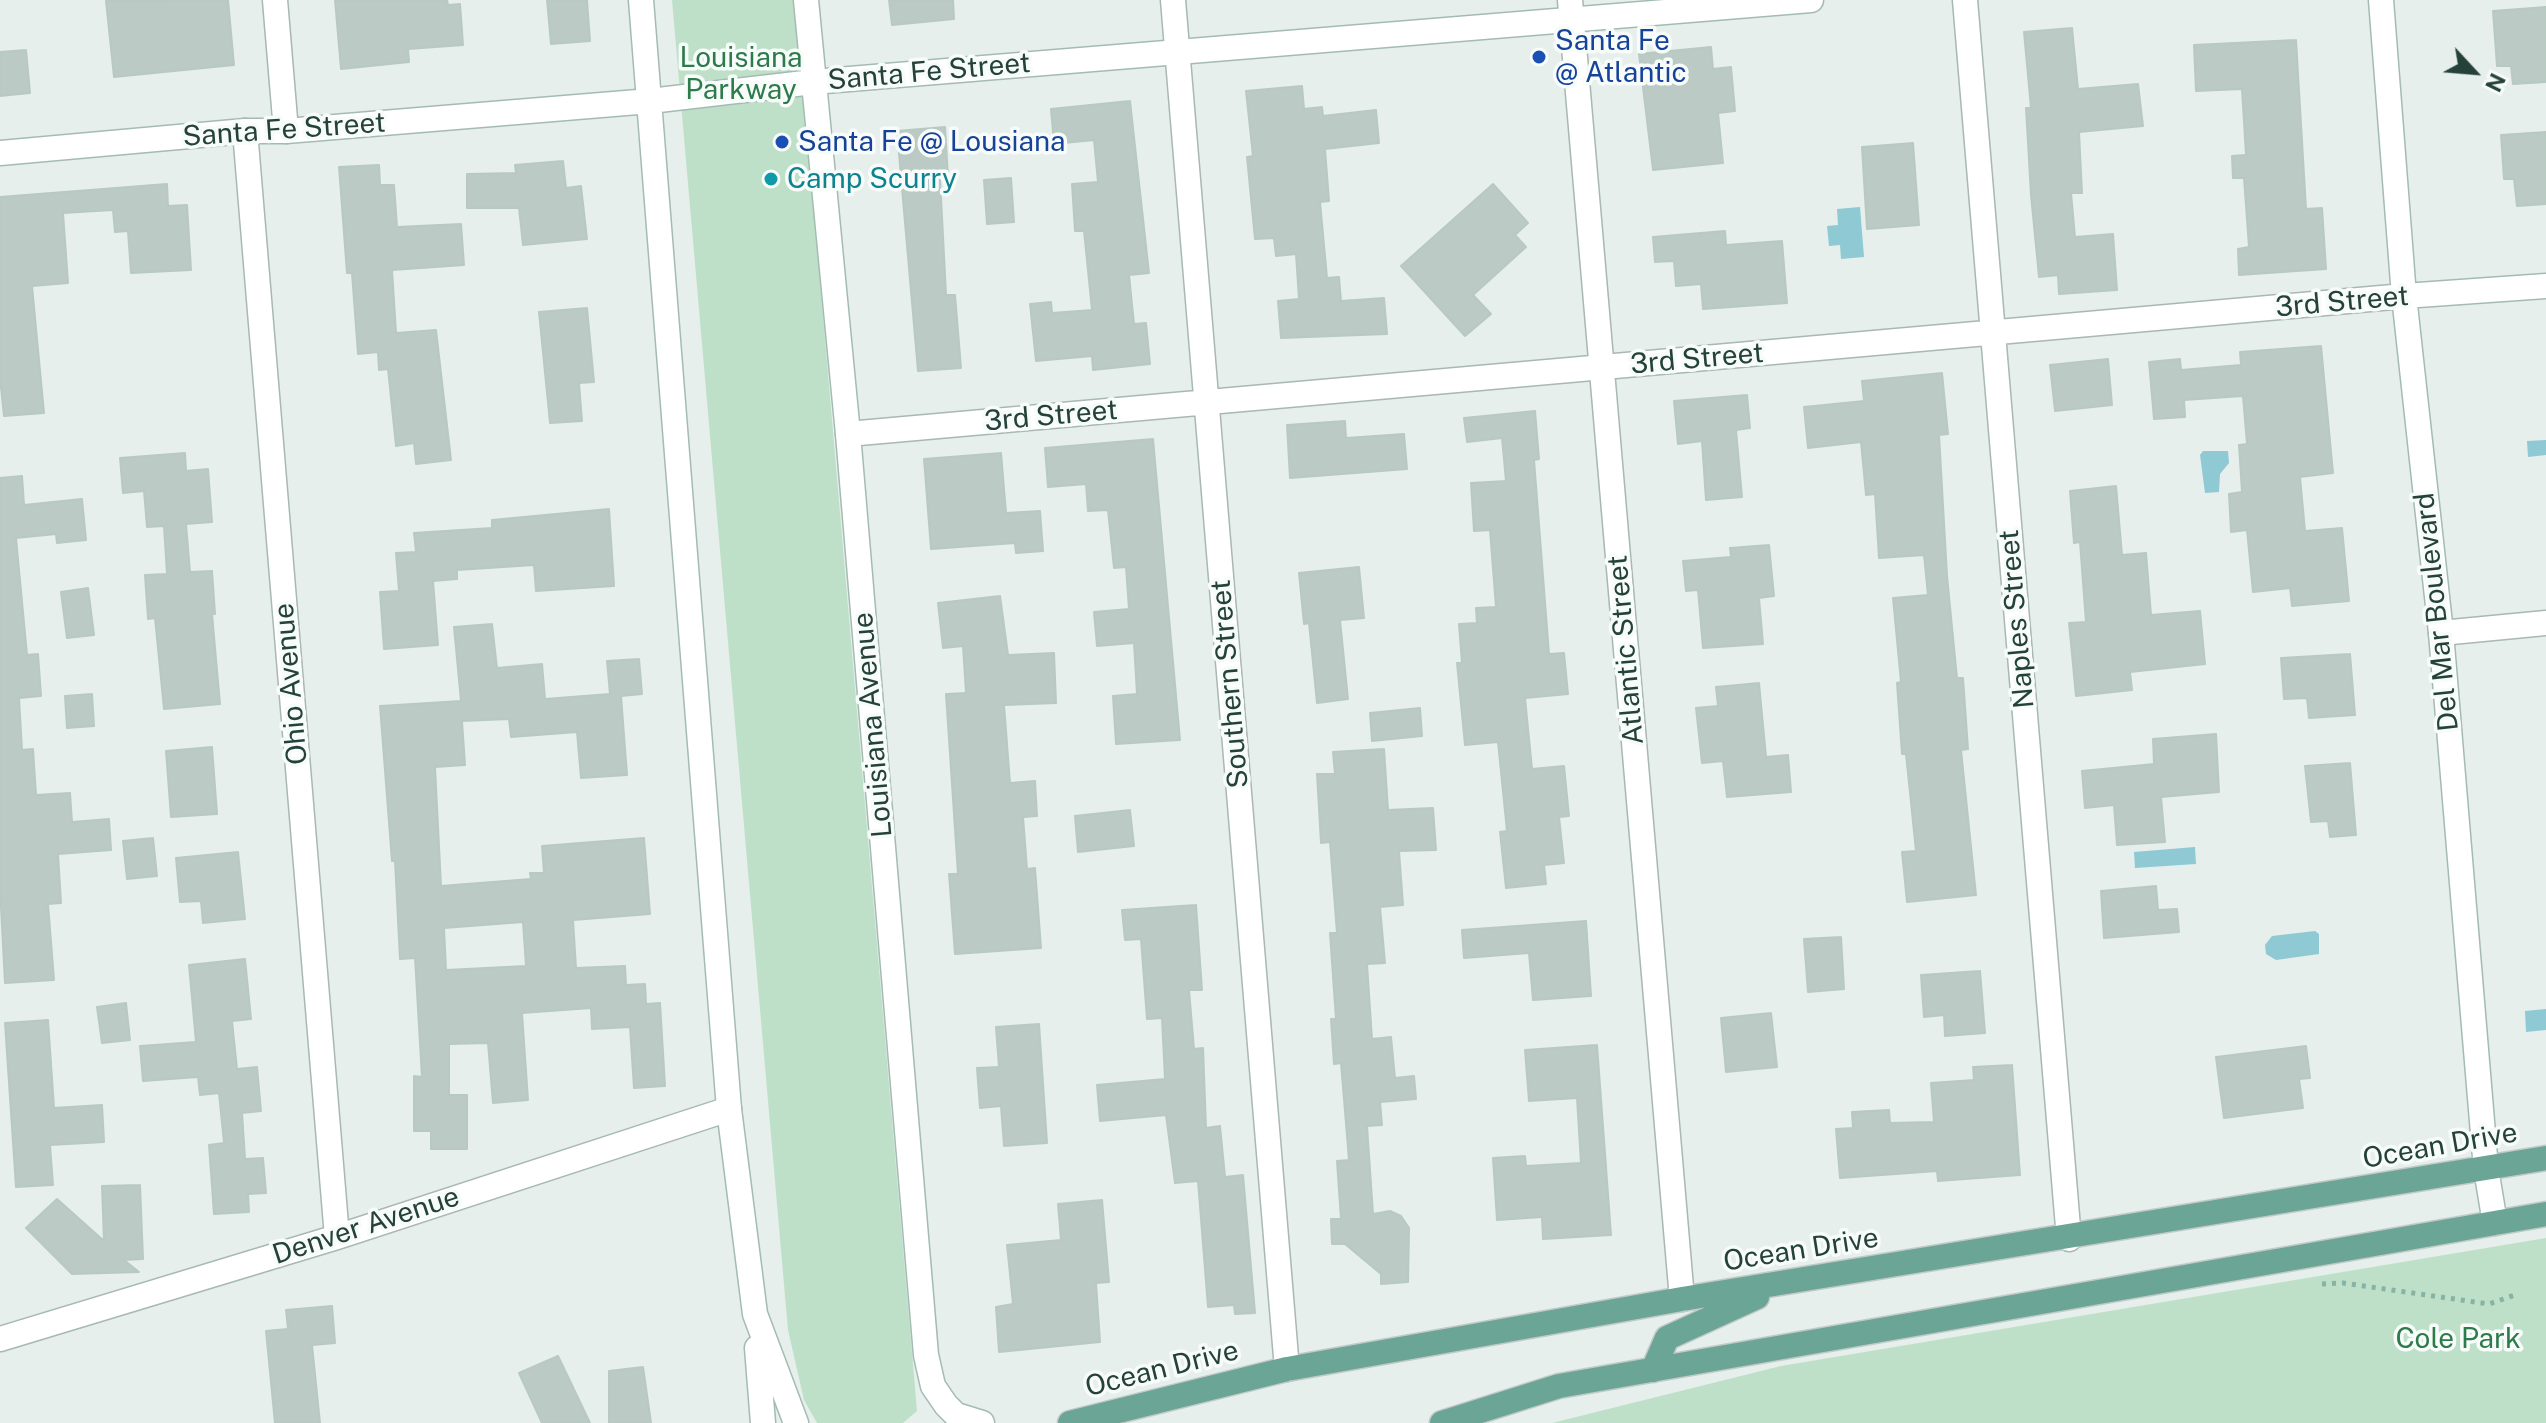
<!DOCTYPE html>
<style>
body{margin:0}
#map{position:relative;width:2546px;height:1423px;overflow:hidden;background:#e6efeb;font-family:"Public Sans",sans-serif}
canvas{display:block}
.north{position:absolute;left:2434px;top:32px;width:80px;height:80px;-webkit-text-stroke:6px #f7fbf9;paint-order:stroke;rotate:116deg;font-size:22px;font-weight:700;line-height:32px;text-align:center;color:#24423a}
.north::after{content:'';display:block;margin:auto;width:28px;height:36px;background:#24423a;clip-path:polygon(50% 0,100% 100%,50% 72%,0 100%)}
</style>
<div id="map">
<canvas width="2546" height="1423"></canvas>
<div class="north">N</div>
</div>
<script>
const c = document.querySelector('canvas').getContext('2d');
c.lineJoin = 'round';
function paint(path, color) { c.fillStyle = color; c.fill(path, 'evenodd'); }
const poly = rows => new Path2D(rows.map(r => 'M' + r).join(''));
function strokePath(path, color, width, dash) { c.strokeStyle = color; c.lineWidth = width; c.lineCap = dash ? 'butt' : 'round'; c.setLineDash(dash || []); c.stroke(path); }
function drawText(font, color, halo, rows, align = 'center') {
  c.font = font + ' "Public Sans",sans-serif'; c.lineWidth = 7; c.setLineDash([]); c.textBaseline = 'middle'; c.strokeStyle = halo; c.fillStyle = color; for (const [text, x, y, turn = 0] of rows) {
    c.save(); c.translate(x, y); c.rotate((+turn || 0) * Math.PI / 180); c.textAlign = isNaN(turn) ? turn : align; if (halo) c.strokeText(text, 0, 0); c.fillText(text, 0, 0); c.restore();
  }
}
paint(poly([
 [672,0,796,0,917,1411,903,1423,817,1423,804,1400,788,1330],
 [2546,1238,2546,1423,1552,1423,1781,1366]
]), '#bfe0c8');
paint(poly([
 [1860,207,1864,257,1841,259,1840,245,1829,246,1827,226,1838,225,1837,209],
 [2546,440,2546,455,2528,457,2527,441],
 [2203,451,2228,451,2229,463,2220,474,2219,492,2205,493,2200,455],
 [2195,847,2196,864,2135,868,2134,852],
 [2315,931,2319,934,2319,954,2276,960,2266,954,2265,945,2272,936],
 [2546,1009,2546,1030,2526,1032,2525,1011]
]), '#8ec9d4');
const building = poly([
 [228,0,234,65,114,77,106,1,228,0],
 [335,0,447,0,448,5,460,4,463,45,408,49,409,62,341,69,335,0],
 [547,0,587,0,590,41,551,44,547,0],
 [889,0,953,0,954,19,892,25,889,0],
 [2546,7,2546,82,2513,84,2511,66,2497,66,2493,11,2546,7],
 [2072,28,2078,89,2138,84,2143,126,2079,132,2082,193,2071,193,2075,237,2113,234,2117,290,2059,294,2058,275,2039,277,2031,195,2026,108,2031,108,2024,32,2072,28],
 [2296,40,2306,209,2322,208,2326,269,2239,275,2238,249,2249,247,2244,178,2233,178,2232,156,2246,155,2242,89,2196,91,2194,45,2296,40],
 [1711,47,1713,69,1731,67,1735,111,1718,113,1723,163,1653,170,1639,54,1711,47],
 [26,50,30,93,0,96,0,52,26,50],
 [1302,86,1304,109,1322,107,1323,116,1376,110,1379,143,1325,149,1329,201,1320,202,1327,278,1339,277,1341,301,1384,298,1387,334,1281,338,1278,301,1299,299,1296,254,1276,256,1274,238,1255,239,1247,157,1253,156,1246,91,1302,86],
 [1130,101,1149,273,1129,275,1134,324,1146,323,1150,364,1093,370,1092,356,1036,361,1030,304,1051,302,1052,313,1092,310,1084,231,1075,231,1072,184,1098,182,1094,140,1054,144,1051,109,1130,101],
 [945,127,948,177,940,178,946,295,955,295,961,368,918,371,897,131,945,127],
 [2546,132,2546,204,2517,206,2514,179,2504,179,2501,135,2546,132],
 [1913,143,1919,225,1867,229,1862,147,1913,143],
 [563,161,566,188,581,186,587,239,523,245,519,208,467,208,467,174,516,173,515,165,563,161],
 [379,165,380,185,394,185,397,227,461,224,464,265,392,270,396,333,436,330,451,460,416,464,414,443,396,446,388,369,379,370,378,352,358,354,352,273,347,273,339,167,379,165],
 [1011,178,1014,222,987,224,984,180,1011,178],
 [167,184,168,206,187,205,191,270,131,273,128,231,115,232,113,210,63,213,68,283,32,286,44,413,4,416,0,378,0,197,167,184],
 [1493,184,1528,223,1515,235,1526,247,1473,295,1491,314,1465,336,1401,266,1493,184],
 [1725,231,1726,245,1782,241,1787,303,1703,309,1701,284,1676,286,1674,261,1655,262,1653,237,1725,231],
 [587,308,594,382,579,383,582,421,550,423,539,312,587,308],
 [2321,346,2333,473,2300,477,2305,531,2342,528,2349,601,2292,606,2290,588,2253,592,2247,530,2231,532,2229,494,2242,492,2239,445,2247,444,2243,396,2184,400,2185,417,2154,419,2149,362,2180,359,2181,370,2241,365,2240,352,2321,346],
 [2108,359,2112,405,2055,411,2050,365,2108,359],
 [1942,373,1948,434,1939,435,1947,576,1957,678,1963,678,1968,749,1961,750,1976,895,1907,902,1902,852,1916,851,1906,754,1902,754,1897,683,1901,682,1893,598,1928,595,1924,555,1879,558,1875,494,1866,495,1861,442,1808,448,1804,407,1864,401,1862,381,1942,373],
 [1747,395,1750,428,1736,430,1742,497,1706,500,1702,441,1678,444,1674,401,1747,395],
 [1535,411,1539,459,1534,460,1549,654,1564,653,1568,694,1525,698,1532,769,1564,766,1569,816,1559,817,1564,863,1544,865,1546,884,1506,888,1500,832,1507,831,1498,742,1465,745,1457,663,1462,663,1459,624,1477,623,1476,608,1496,607,1490,530,1474,531,1471,483,1506,481,1502,438,1467,442,1464,418,1535,411],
 [1345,421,1346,438,1404,434,1407,469,1290,478,1287,425,1345,421],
 [1153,439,1180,740,1116,744,1113,696,1137,694,1134,643,1097,646,1094,612,1129,609,1126,567,1114,568,1108,510,1088,511,1086,484,1048,487,1045,448,1153,439],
 [185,453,186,471,208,469,212,522,186,524,190,572,212,571,215,614,212,614,220,704,164,709,155,618,148,619,145,575,167,574,164,526,147,527,144,491,123,493,120,458,185,453],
 [1001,453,1006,513,1040,511,1043,551,1016,553,1015,543,931,549,924,459,1001,453],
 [22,476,24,505,82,499,86,540,57,543,56,534,16,538,27,655,38,654,41,696,19,698,22,750,33,749,36,795,70,793,72,822,109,819,111,850,58,854,61,903,48,904,54,980,5,983,0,888,0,478,22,476],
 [2116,486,2122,555,2146,553,2151,615,2200,611,2205,664,2130,672,2132,690,2076,696,2069,623,2086,622,2080,542,2074,543,2070,491,2116,486],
 [609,509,614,586,536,591,534,565,457,570,457,579,433,581,438,645,384,649,380,592,399,591,396,553,416,552,414,533,492,528,492,520,609,509],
 [1769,545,1774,596,1759,598,1763,644,1703,648,1698,590,1686,591,1683,561,1731,557,1730,548,1769,545],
 [1359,567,1364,618,1340,620,1348,699,1317,703,1309,623,1304,624,1299,573,1359,567],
 [88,588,94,635,67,638,61,592,88,588],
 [1000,596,1008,655,1054,653,1056,703,1004,705,1010,783,1035,781,1037,816,1023,817,1027,869,1035,868,1041,948,955,954,949,874,958,874,946,694,966,693,963,646,943,648,938,603,1000,596],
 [492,624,497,668,542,664,545,699,610,694,607,661,639,659,642,694,621,696,627,775,581,778,577,732,511,737,509,719,462,721,465,765,435,767,441,886,531,879,530,873,544,873,542,846,644,838,650,914,573,920,576,968,625,966,626,985,645,984,646,1004,660,1003,665,1086,634,1088,630,1027,592,1029,591,1008,522,1013,528,1100,493,1103,488,1043,449,1044,449,1095,467,1095,467,1149,431,1149,431,1131,414,1131,414,1076,422,1077,415,958,400,959,395,861,392,861,380,706,461,701,454,627,492,624],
 [523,922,526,966,446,970,444,928,523,922],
 [2350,654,2355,715,2309,718,2307,698,2284,699,2281,658,2350,654],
 [1759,683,1766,757,1788,755,1791,792,1727,797,1723,761,1702,763,1696,708,1718,706,1716,687,1759,683],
 [92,694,94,726,67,728,65,696,92,694],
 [1420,708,1422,736,1372,741,1370,713,1420,708],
 [2216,734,2219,792,2161,797,2165,842,2117,845,2114,805,2085,808,2082,771,2154,764,2153,739,2216,734],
 [212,747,217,814,171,817,166,751,212,747],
 [1384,749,1388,810,1433,808,1436,850,1399,851,1403,905,1380,907,1385,963,1367,964,1372,1039,1391,1037,1395,1078,1414,1076,1416,1099,1380,1102,1382,1125,1367,1126,1373,1214,1390,1211,1401,1216,1409,1228,1408,1282,1381,1284,1381,1274,1345,1244,1332,1244,1331,1219,1341,1219,1337,1161,1349,1160,1341,1063,1334,1064,1331,1019,1336,1019,1330,933,1337,933,1330,842,1321,843,1317,774,1335,774,1333,752,1384,749],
 [2350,763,2356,835,2330,837,2328,821,2311,822,2305,766,2350,763],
 [1130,810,1134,846,1078,852,1075,816,1130,810],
 [153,838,157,876,127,879,123,841,153,838],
 [238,852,245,919,203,923,201,901,180,902,176,858,238,852],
 [2156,886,2158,910,2177,909,2179,932,2104,938,2101,891,2156,886],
 [1196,905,1202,990,1189,990,1194,1049,1203,1048,1206,1128,1220,1126,1225,1177,1243,1175,1255,1313,1235,1314,1234,1305,1208,1307,1198,1181,1175,1183,1166,1115,1100,1121,1097,1085,1165,1079,1162,1018,1147,1019,1141,939,1125,940,1122,910,1196,905],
 [1586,921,1591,996,1533,1000,1529,953,1464,958,1462,930,1586,921],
 [1841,937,1844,989,1808,992,1804,939,1841,937],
 [245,959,251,1019,232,1021,237,1069,257,1067,261,1111,242,1113,245,1159,263,1158,266,1193,248,1194,249,1212,214,1214,209,1145,224,1143,219,1093,200,1095,198,1077,143,1081,140,1046,196,1042,189,965,245,959],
 [1980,971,1985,1033,1945,1036,1944,1015,1924,1017,1921,975,1980,971],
 [126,1003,130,1040,102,1043,97,1007,126,1003],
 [1771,1013,1777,1067,1726,1072,1721,1018,1771,1013],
 [48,1020,54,1108,102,1105,104,1142,50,1145,53,1185,16,1187,5,1023,48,1020],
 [1039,1024,1047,1143,1004,1146,1001,1106,980,1108,977,1068,999,1067,996,1027,1039,1024],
 [1597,1045,1611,1235,1543,1239,1542,1217,1497,1220,1493,1158,1525,1156,1526,1166,1581,1163,1577,1098,1529,1101,1525,1050,1597,1045],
 [2306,1046,2310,1078,2299,1079,2303,1108,2224,1118,2216,1057,2306,1046],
 [2012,1065,2020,1175,1938,1181,1937,1171,1840,1178,1836,1129,1853,1128,1852,1112,1889,1110,1890,1123,1934,1122,1931,1083,1974,1080,1973,1067,2012,1065],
 [140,1185,143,1259,124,1260,139,1272,72,1274,26,1228,57,1199,104,1241,102,1186,140,1185],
 [1102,1200,1109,1282,1096,1283,1100,1342,999,1352,996,1307,1013,1304,1007,1245,1061,1240,1058,1204,1102,1200],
 [332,1306,335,1343,312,1345,320,1423,275,1423,266,1331,288,1329,286,1310,332,1306],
 [558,1356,590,1423,542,1423,519,1373,558,1356],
 [643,1367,651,1423,609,1423,609,1371,643,1367]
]);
paint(building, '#bbcac4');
strokePath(building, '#b8c9c2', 2);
const street = poly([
 [275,0,286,131],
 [1173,0,1287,1369],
 [1570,0,1682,1299],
 [1965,0,2069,1239],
 [245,131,337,1237],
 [848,434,2404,296],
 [2441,633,2546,623],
 [0,1339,337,1237,729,1109]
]);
const secondary = poly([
 [641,0,729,1109,755,1314,796,1423],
 [806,0,848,434,926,1355,933,1386,946,1405,956,1415,982,1423],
 [2381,0,2404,296,2441,633,2486,1169,2495,1223],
 [0,153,245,131,286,131,650,101,813,82,1811,0],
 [2404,296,2546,286],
 [757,1348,763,1423]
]);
const primary = poly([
 [1653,1370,1667,1338,1757,1297],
 [1070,1423,1287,1369,1682,1299,2546,1158],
 [1442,1423,1559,1386,2546,1214]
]);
strokePath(street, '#a8b8b2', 27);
strokePath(secondary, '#a4bbb3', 27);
strokePath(primary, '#c2cac8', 27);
strokePath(poly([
 [2322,1284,2343,1283,2489,1304,2515,1295]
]), '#86b3a5', 5, [4, 6]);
strokePath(street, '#fff', 24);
strokePath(secondary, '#fff', 24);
strokePath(primary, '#6aa596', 24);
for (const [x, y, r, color] of [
 [1539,57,8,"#1a4fb4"],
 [782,142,8,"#1a4fb4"],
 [771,179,8,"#0f9aa8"]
]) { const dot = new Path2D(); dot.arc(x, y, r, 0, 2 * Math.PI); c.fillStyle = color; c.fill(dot); strokePath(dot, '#f7fbf9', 3); }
drawText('28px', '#164399', '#f7fbf9', [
 ["Santa Fe",1555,41],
 ["@ Atlantic",1555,73],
 ["Santa Fe @ Lousiana",798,142]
], 'left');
drawText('28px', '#2d7a4b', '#f7fbf9', [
 ["Louisiana",741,58],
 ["Parkway",741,90],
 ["Cole Park",2458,1339]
]);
drawText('28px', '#24423a', '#f7fbf9', [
 ["Santa Fe Street",929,72,-5],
 ["Santa Fe Street",284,130,-4],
 ["3rd Street",2342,302,-5],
 ["3rd Street",1697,359,-5],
 ["3rd Street",1051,416,-5],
 ["Del Mar Boulevard",2437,612,-96],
 ["Naples Street",2017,619,-95],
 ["Atlantic Street",1626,650,-95],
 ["Ohio Avenue",291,684,-95],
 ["Southern Street",1230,684,-95],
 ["Louisiana Avenue",873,725,-95],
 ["Ocean Drive",2440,1146,-10],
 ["Denver Avenue",366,1226,-18],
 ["Ocean Drive",1801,1250,-9],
 ["Ocean Drive",1162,1369,-14]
]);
drawText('28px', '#0d838f', '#f7fbf9', [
 ["Camp Scurry",787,179]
], 'left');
</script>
